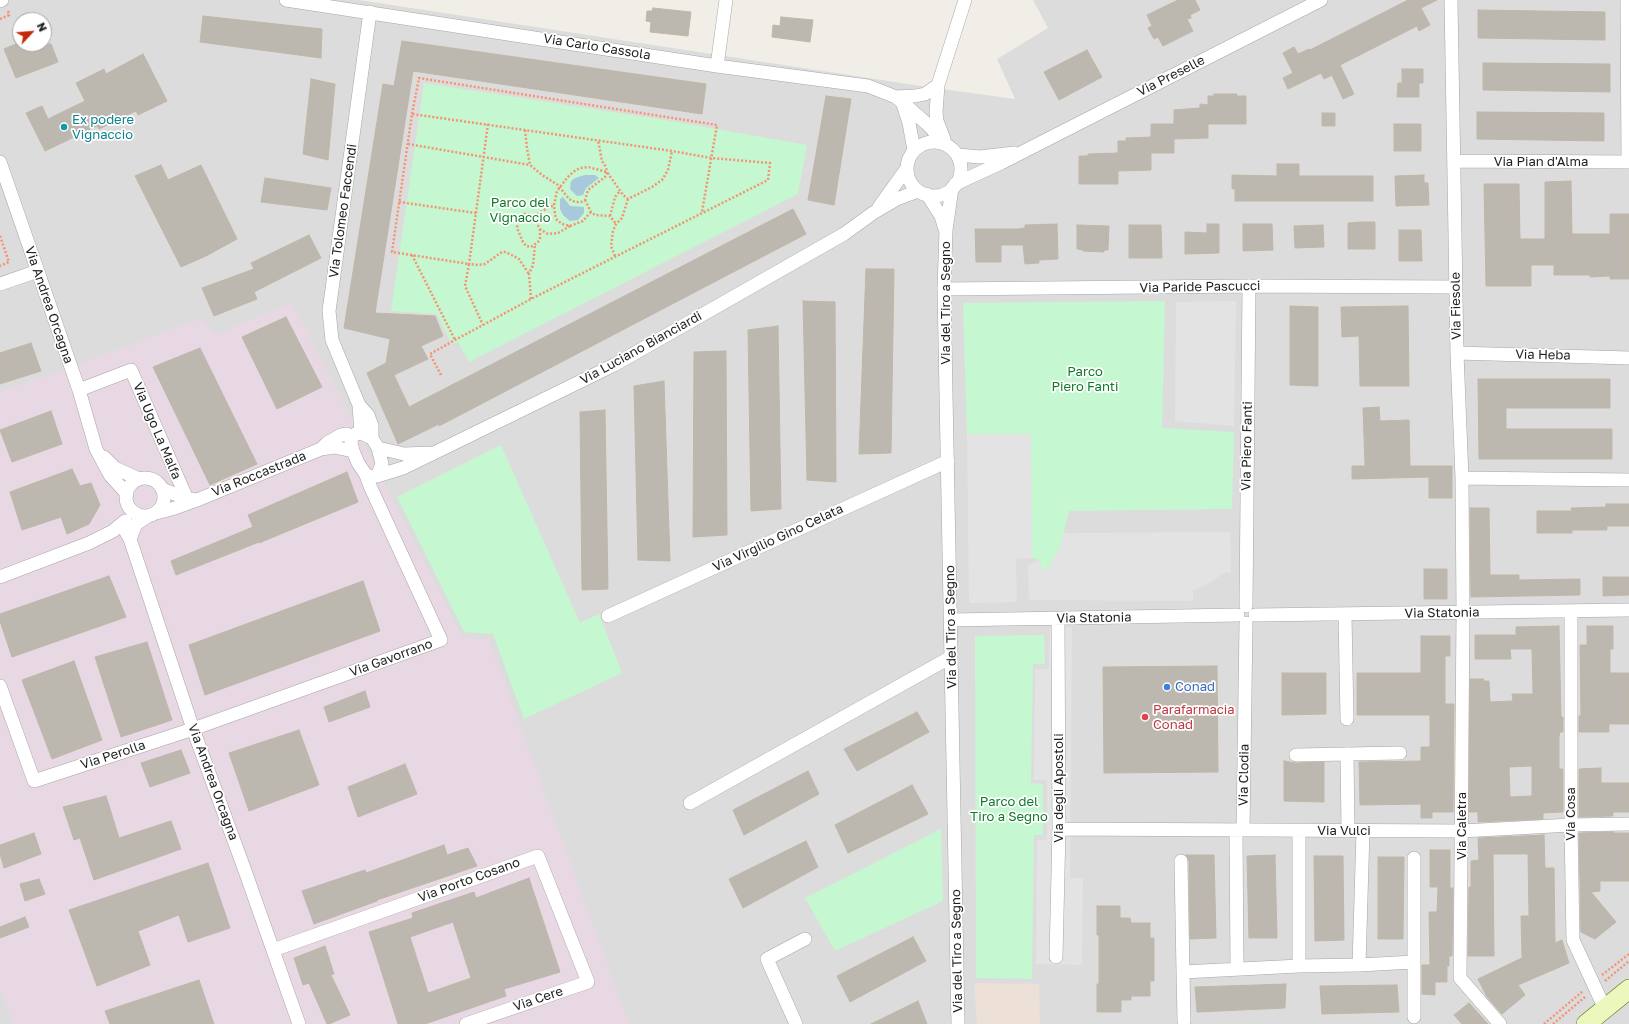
<!DOCTYPE html>
<style>
body{margin:0}
#map{position:relative;width:1629px;height:1024px;overflow:hidden;background:#f0eee6;font-family:"Golos Text",sans-serif}
canvas{display:block}
.north{position:absolute;left:12px;top:12px;width:40px;height:40px;box-sizing:border-box;background:#fff;border:1px solid #a5a5a5;border-radius:50%;rotate:64deg;font-size:11px;font-weight:700;line-height:16px;text-align:center;color:#1f1f1f}
.north::after{content:'';display:block;margin:auto;width:14px;height:18px;background:#c62709;clip-path:polygon(50% 0,100% 100%,50% 72%,0 100%)}
</style>
<div id="map">
<canvas width="1629" height="1024"></canvas>
<div class="north">N</div>
</div>
<script>
const c = document.querySelector('canvas').getContext('2d');
c.lineJoin = 'round';
function paint(path, color) { c.fillStyle = color; c.fill(path, 'evenodd'); }
const poly = rows => new Path2D(rows.map(r => 'M' + r).join(''));
function strokePath(path, color, width, dash) { c.strokeStyle = color; c.lineWidth = width; c.lineCap = dash ? 'butt' : 'round'; c.setLineDash(dash || []); c.stroke(path); }
function drawText(font, color, halo, rows, align = 'center') {
  c.font = font + ' "Golos Text",sans-serif'; c.lineWidth = 3.5; c.setLineDash([]); c.textBaseline = 'middle'; c.strokeStyle = halo; c.fillStyle = color; for (const [text, x, y, turn = 0] of rows) {
    c.save(); c.translate(x, y); c.rotate((+turn || 0) * Math.PI / 180); c.textAlign = isNaN(turn) ? turn : align; if (halo) c.strokeText(text, 0, 0); c.fillText(text, 0, 0); c.restore();
  }
}
paint(poly([
 [0,0,359,0,927,87,1015,99,997,59,1048,28,1033,0,1629,0,1629,1024,0,1024],
 [20,20,44,20,44,44,20,44]
]), '#dddcdc');
paint(poly([
 [292,302,462,637,489,640,629,1024,13,1024,0,989,0,392,90,360,201,318,216,335]
]), '#e8d8e3');
paint(poly([
 [974,983,1039,984,1040,1024,977,1024]
]), '#ede0d6');
paint(poly([
 [424,83,665,120,807,145,798,194,469,362,458,342,452,344,437,314,391,311],
 [1165,301,1162,428,1234,432,1232,509,1069,511,1061,545,1049,567,1041,570,1040,560,1032,558,1031,434,967,434,963,303],
 [501,445,580,623,599,614,622,673,524,719,493,634,464,632,397,497],
 [1044,635,1045,664,1033,664,1031,783,1043,784,1043,835,1034,835,1032,979,976,978,975,636],
 [941,829,943,901,835,951,805,898]
]), '#c5f7d1');
paint(poly([
 [1236,301,1234,426,1175,421,1176,302],
 [967,434,1031,434,1032,558,1016,559,1017,602,969,603],
 [1230,532,1231,573,1226,572,1206,585,1193,590,1193,601,1029,600,1028,565,1040,560,1041,570,1049,567,1061,545,1063,533],
 [1050,627,1072,627,1070,878,1083,878,1082,965,1036,964,1037,840,1047,840,1047,780,1034,780,1035,669,1049,669]
]), '#e3e3e3');
paint(poly([
 [585,175,595,175,599,178,586,188,583,195,577,196,570,189,571,181,575,178],
 [563,197,570,206,584,207,584,213,578,220,570,221,563,215,560,209,560,199]
]), '#a8c8db');
const building = poly([
 [1178,0,1195,0,1200,10,1190,15,1191,18,1187,19,1193,31,1163,46,1158,37,1154,39,1148,28,1152,26,1147,15,1178,0],
 [1408,0,1437,0,1421,8,1430,25,1419,31,1417,26,1340,65,1354,94,1343,99,1332,75,1324,79,1321,73,1288,89,1283,78,1293,73,1283,53,1294,47,1298,54,1309,49,1310,50,1408,0],
 [653,8,691,12,688,36,650,32,651,22,646,21,647,11,652,11,653,8],
 [1478,10,1605,12,1605,40,1478,38,1478,10],
 [203,16,322,29,321,58,200,42,203,16],
 [781,17,813,20,810,42,772,37,773,25,780,26,781,17],
 [402,41,706,84,702,114,413,71,375,313,435,316,443,336,421,346,428,359,394,375,409,407,793,209,806,234,439,426,439,424,398,444,367,373,386,363,390,339,344,328,383,84,394,86,402,41],
 [16,44,51,44,58,62,16,78,4,49,16,44],
 [1087,50,1102,77,1059,100,1044,72,1087,50],
 [143,54,167,101,138,115,136,111,99,129,97,126,45,151,26,113,42,106,48,119,85,101,76,83,104,69,106,74,143,54],
 [1483,63,1610,64,1610,92,1483,90,1483,63],
 [1402,69,1423,69,1423,83,1419,83,1419,97,1397,97,1398,83,1402,83,1402,69],
 [311,79,335,84,328,160,303,154,311,79],
 [1214,94,1237,94,1236,96,1246,96,1246,124,1208,124,1208,138,1174,139,1174,153,1151,153,1151,170,1118,171,1118,184,1079,184,1079,156,1088,156,1088,154,1118,153,1118,141,1126,141,1126,138,1151,137,1151,124,1174,124,1174,110,1200,108,1200,104,1208,105,1208,96,1214,96,1214,94],
 [826,96,851,99,834,205,808,200,826,96],
 [1477,112,1604,113,1604,141,1477,139,1477,112],
 [1322,113,1335,113,1335,126,1322,126,1322,113],
 [1394,124,1421,124,1421,151,1394,151,1394,124],
 [1277,164,1299,164,1299,176,1373,176,1373,201,1235,201,1235,189,1232,189,1232,175,1277,176,1277,164],
 [161,165,168,180,201,165,237,239,206,256,181,267,135,176,161,165],
 [1424,175,1424,183,1428,183,1429,205,1396,206,1395,176,1424,175],
 [265,178,331,188,327,210,261,202,265,178],
 [1571,181,1572,234,1610,234,1610,214,1629,214,1629,279,1610,279,1610,276,1590,277,1590,275,1554,275,1554,265,1531,265,1531,286,1486,286,1484,184,1519,184,1520,239,1545,239,1545,182,1571,181],
 [1361,222,1375,222,1375,249,1348,249,1348,223,1361,222],
 [1057,224,1058,259,1039,260,1039,263,1025,264,1023,245,1001,245,1001,262,976,262,975,229,1018,229,1025,228,1025,225,1057,224],
 [1207,224,1219,224,1219,253,1185,254,1185,232,1207,233,1207,224],
 [1243,224,1272,224,1273,250,1243,251,1243,224],
 [1077,225,1109,226,1108,250,1104,250,1104,252,1083,251,1083,250,1077,249,1077,225],
 [1129,225,1161,225,1162,258,1129,258,1129,225],
 [1323,225,1324,247,1295,248,1294,226,1323,225],
 [1399,230,1421,230,1422,261,1399,261,1399,230],
 [309,235,321,258,254,292,257,299,214,316,202,288,254,269,251,263,309,235],
 [866,269,894,269,891,453,859,454,866,269],
 [803,301,835,302,836,482,807,480,803,301],
 [1290,306,1318,307,1318,386,1290,385,1290,306],
 [1408,306,1409,386,1360,386,1359,336,1342,337,1341,307,1408,306],
 [286,317,322,387,277,409,242,337,286,317],
 [778,326,781,509,751,511,748,330,778,326],
 [31,343,41,371,0,384,0,353,31,343],
 [200,348,257,464,210,485,153,367,200,348],
 [726,351,727,535,693,537,694,352,726,351],
 [1478,379,1610,379,1610,408,1506,408,1506,429,1612,429,1612,459,1479,459,1478,379],
 [664,381,670,561,638,560,634,386,664,381],
 [1379,407,1380,421,1409,420,1410,466,1452,466,1452,498,1429,498,1429,477,1352,479,1352,466,1365,466,1363,408,1379,407],
 [605,410,608,589,582,590,580,412,605,410],
 [51,411,62,444,12,462,0,430,51,411],
 [72,469,80,486,91,483,100,505,89,524,67,534,61,517,22,530,10,492,72,469],
 [347,472,358,502,259,543,259,542,176,575,171,561,253,527,248,515,347,472],
 [1606,504,1629,504,1629,526,1607,526,1607,530,1572,530,1572,533,1537,533,1537,511,1572,511,1571,508,1606,507,1606,504],
 [1470,508,1489,508,1490,575,1519,575,1519,580,1580,579,1580,595,1471,597,1470,508],
 [1424,569,1447,569,1447,599,1424,599,1424,569],
 [109,576,126,617,12,657,0,621,0,614,109,576],
 [1603,577,1629,577,1629,595,1603,596,1603,577],
 [363,581,380,631,205,695,189,645,363,581],
 [1559,626,1561,717,1563,717,1563,732,1560,732,1559,736,1559,769,1563,769,1563,812,1543,813,1543,819,1478,822,1478,812,1469,812,1470,679,1484,679,1483,681,1489,681,1490,702,1513,701,1512,694,1533,694,1532,649,1510,649,1511,659,1475,659,1475,635,1516,635,1516,627,1559,626],
 [1532,766,1532,796,1510,797,1509,767,1532,766],
 [1587,626,1613,626,1613,649,1610,649,1610,673,1629,673,1629,724,1609,724,1609,732,1579,732,1579,716,1581,716,1580,645,1587,645,1587,626],
 [1421,636,1450,636,1450,656,1445,656,1445,704,1454,704,1453,812,1432,812,1432,818,1421,818,1421,804,1360,805,1359,762,1421,761,1421,747,1430,747,1430,715,1357,715,1357,673,1421,673,1421,636],
 [147,642,172,720,121,737,95,657,147,642],
 [74,661,102,740,52,759,22,680,74,661],
 [1217,666,1218,772,1104,773,1103,667,1217,666],
 [1282,673,1326,673,1326,714,1282,715,1282,673],
 [365,691,370,707,329,722,324,707,365,691],
 [917,712,929,732,857,771,844,749,917,712],
 [299,730,319,785,249,811,229,753,299,730],
 [181,750,190,773,150,787,141,763,181,750],
 [1284,761,1296,763,1324,762,1324,802,1284,801,1284,761],
 [405,764,417,794,358,817,348,787,405,764],
 [1601,768,1601,783,1629,783,1629,812,1613,812,1613,816,1579,817,1579,769,1601,768],
 [808,771,819,794,744,835,733,810,808,771],
 [912,785,928,814,848,853,835,825,912,785],
 [106,796,119,838,171,821,181,849,94,880,80,838,74,840,63,807,106,796],
 [1613,832,1613,833,1629,833,1629,881,1600,881,1600,891,1591,892,1616,922,1595,939,1581,932,1579,833,1613,832],
 [34,833,41,854,4,868,0,854,0,845,34,833],
 [1544,835,1545,868,1554,868,1555,943,1562,940,1569,963,1518,985,1525,995,1502,1014,1487,997,1478,979,1524,957,1522,957,1521,916,1529,916,1528,854,1493,854,1494,956,1468,956,1469,887,1471,887,1471,861,1479,860,1478,838,1544,835],
 [806,841,818,867,743,908,729,879,806,841],
 [444,845,447,855,468,848,477,866,377,900,377,901,314,924,302,891,365,870,366,873,444,845],
 [1430,850,1450,850,1450,888,1453,888,1452,956,1449,956,1449,966,1447,966,1447,982,1435,982,1435,995,1422,994,1422,965,1430,965,1429,912,1437,912,1438,887,1430,887,1430,850],
 [1186,855,1214,855,1216,938,1190,939,1189,861,1186,855],
 [1275,855,1277,938,1249,938,1247,856,1275,855],
 [1314,856,1343,856,1344,940,1315,941,1314,856],
 [1378,857,1404,857,1403,939,1378,939,1378,857],
 [208,863,230,928,188,942,179,915,138,931,150,965,97,986,69,910,208,863],
 [529,878,560,972,504,989,506,996,425,1024,398,1024,369,932,413,918,412,913,474,892,476,898,529,878],
 [453,922,471,978,428,993,410,937,453,922],
 [39,879,45,894,25,901,20,884,39,879],
 [1097,906,1120,906,1120,918,1130,918,1131,923,1150,923,1150,938,1154,938,1154,981,1150,981,1150,996,1131,996,1131,1000,1121,1000,1121,1012,1097,1012,1097,984,1099,984,1099,935,1097,935,1097,906],
 [25,917,29,927,0,938,0,927,25,917],
 [913,937,926,961,850,1002,837,976,913,937],
 [325,946,334,974,331,975,350,1015,329,1024,327,1024,309,983,303,985,294,958,325,946],
 [199,980,214,1024,110,1024,105,1011,199,980],
 [1286,984,1285,1008,1197,1012,1195,987,1286,984],
 [1397,985,1399,1012,1322,1014,1320,986,1397,985],
 [918,1001,927,1024,871,1024,918,1001],
 [1469,1003,1488,1024,1462,1024,1454,1015,1469,1003]
]);
paint(building, '#bcb7af');
strokePath(building, '#c1b7a9', 1);
const minor = poly([
 [286,0,717,66,868,86,896,97,926,123,933,130,940,143],
 [1451,0,1457,353,1462,478,1463,613,1460,978,1500,1024],
 [1627,0,1628,162],
 [0,1,2,0],
 [717,66,726,0],
 [896,97,915,96,925,94,938,85],
 [903,104,909,123,914,150],
 [944,139,937,121,936,112,938,85,965,0],
 '907 169a27 27 0 1 1 54 0a27 27 0 1 1-54 0Z',
 [957,155,980,157,1014,153],
 [1454,161,1629,162],
 [0,162,79,390,96,449,110,475,127,494],
 [955,184,1001,163,1321,0],
 [952,188,946,230,944,289,958,1024],
 [927,194,941,216,945,229],
 [879,207,907,168],
 [0,284,38,271],
 [944,289,1249,286,1455,287],
 [1457,353,1629,358],
 [79,390,131,370,187,499],
 [359,405,332,340,329,311,370,12],
 [361,433,372,438,378,448,382,464,377,476,372,477,366,475,358,463,353,451,351,442,352,437,355,434,361,433],
 [361,433,359,405,368,415,372,426,372,438],
 [352,437,347,434,341,435,327,443,321,449,334,447,353,451],
 [434,453,614,365,844,234,873,213,897,199,918,191],
 [104,457,115,468,139,479],
 [377,476,403,468,434,453,404,454,378,448],
 [1462,478,1629,480],
 '126 497a19 19 0 1 1 38 0a19 19 0 1 1-38 0Z',
 [197,500,321,449],
 [156,513,175,508,197,500,187,499,162,489],
 [126,532,130,539,136,524,148,516],
 [130,539,193,729,244,868,299,1024],
 [0,577,89,543,113,531,125,521],
 [1246,606,1249,286],
 [1571,611,1571,825,1573,940,1605,1009],
 [1255,615,1629,610],
 [1345,615,1347,719],
 [608,616,948,461],
 [951,620,1238,615],
 [0,686,34,781,193,729,441,640,370,486,366,475],
 [1347,754,1348,831],
 [1296,755,1400,753],
 [690,803,951,657],
 [1059,829,1462,831,1571,825,1629,824],
 [1236,830,1237,968],
 [1243,830,1246,623],
 [1181,861,1183,972,1299,966,1359,965,1363,831],
 [273,950,538,856,588,982,466,1024],
 [1056,957,1059,829,1058,619],
 [1359,965,1414,962],
 [1299,966,1299,831],
 [1183,972,1184,1021],
 [1414,1017,1414,858],
 [796,1024,767,959,805,939]
]);
const secondary = poly([
 [1586,1024,1629,989]
]);
strokePath(minor, '#a6a6a6', 14);
strokePath(secondary, '#57730a', 20);
strokePath(poly([
 [0,19,9,15,8,10],
 [412,114,419,78,717,125,702,212],
 [488,124,469,264,478,265,485,264,502,252,506,252,519,259,529,274],
 [525,130,527,148,530,165,542,175,558,185,569,199,575,202,581,202,585,200,588,190,605,177,607,172,606,167,602,161,598,140],
 [408,144,530,165],
 [585,200,591,212,595,215,610,216,616,224],
 [399,202,476,213],
 [591,212,583,221,570,226,562,224,557,220,555,215,554,205,557,191,567,178,573,172,580,168,588,167,607,172,623,195,628,199,652,187,662,180,668,170,672,151],
 [610,216,615,197,620,191],
 [534,217,540,212,554,205],
 [540,229,540,238,538,242,531,247,526,246,523,242,517,228,518,219,524,214,528,214,532,215,540,229,548,234,558,233,570,226],
 [0,236,9,262,0,266],
 [412,255,455,340],
 [615,256,611,246,613,231,616,224,622,218,628,199],
 [531,299,529,274,533,265,535,245],
 [441,375,430,354,455,340,483,325,531,299,768,180,770,163,711,158,672,151,412,114,392,252,469,264,465,286,483,325],
 [1602,975,1629,954],
 [1605,981,1629,961],
 [1544,1024,1583,991],
 [1553,1024,1585,997]
]), '#f49472', 2.5, [2, 2]);
strokePath(minor, '#fff', 13);
strokePath(secondary, '#ebf7bd', 19);
for (const [x, y, r, color] of [
 [64,127,4,"#0f9aa8"],
 [1167,687,4,"#3f7fe0"],
 [1145,717,4,"#e0444e"]
]) { const dot = new Path2D(); dot.arc(x, y, r, 0, 2 * Math.PI); c.fillStyle = color; c.fill(dot); strokePath(dot, '#fff', 1.5); }
drawText('13px', '#1f1f1f', '#fff', [
 ["Via Carlo Cassola",597,47,9],
 ["Via Preselle",1171,76,-27],
 ["Via Pian d'Alma",1541,162],
 ["Via Tolomeo Faccendi",343,211,-82],
 ["Via Paride Pascucci",1200,287,-1],
 ["Via del Tiro a Segno",946,303,-90],
 ["Via Andrea Orcagna",49,305,71],
 ["Via Fiesole",1456,306,-91],
 ["Via Luciano Bianciardi",641,348,-29],
 ["Via Heba",1543,355,1],
 ["Via Ugo La Malfa",157,431,67],
 ["Via Piero Fanti",1247,446,-89],
 ["Via Roccastrada",259,474,-22],
 ["Via Virgilio Gino Celata",778,538,-25],
 ["Via Statonia",1442,613,-1],
 ["Via Statonia",1094,618,-1],
 ["Via del Tiro a Segno",951,627,-91],
 ["Via Gavorrano",391,658,-20],
 ["Via Perolla",113,755,-18],
 ["Via Clodia",1244,775,-89],
 ["Via Andrea Orcagna",213,782,70],
 ["Via degli Apostoli",1059,788,-90],
 ["Via Cosa",1571,814,-90],
 ["Via Caletra",1462,826,-90],
 ["Via Vulci",1344,831],
 ["Via Porto Cosano",469,880,-20],
 ["Via del Tiro a Segno",957,951,-91],
 ["Via Cere",538,999,-19]
]);
drawText('13px', '#0d838f', '#fff', [
 ["Ex podere",72,120],
 ["Vignaccio",72,135]
], 'left');
drawText('13px', '#107a2a', '#fff', [
 ["Parco del",520,203],
 ["Vignaccio",520,218],
 ["Parco",1085,372],
 ["Piero Fanti",1085,387],
 ["Parco del",1009,802],
 ["Tiro a Segno",1009,817]
]);
drawText('13px', '#366cbe', '#fff', [
 ["Conad",1175,687]
], 'left');
drawText('13px', '#be3a42', '#fff', [
 ["Parafarmacia",1153,710],
 ["Conad",1153,725]
], 'left');
</script>
